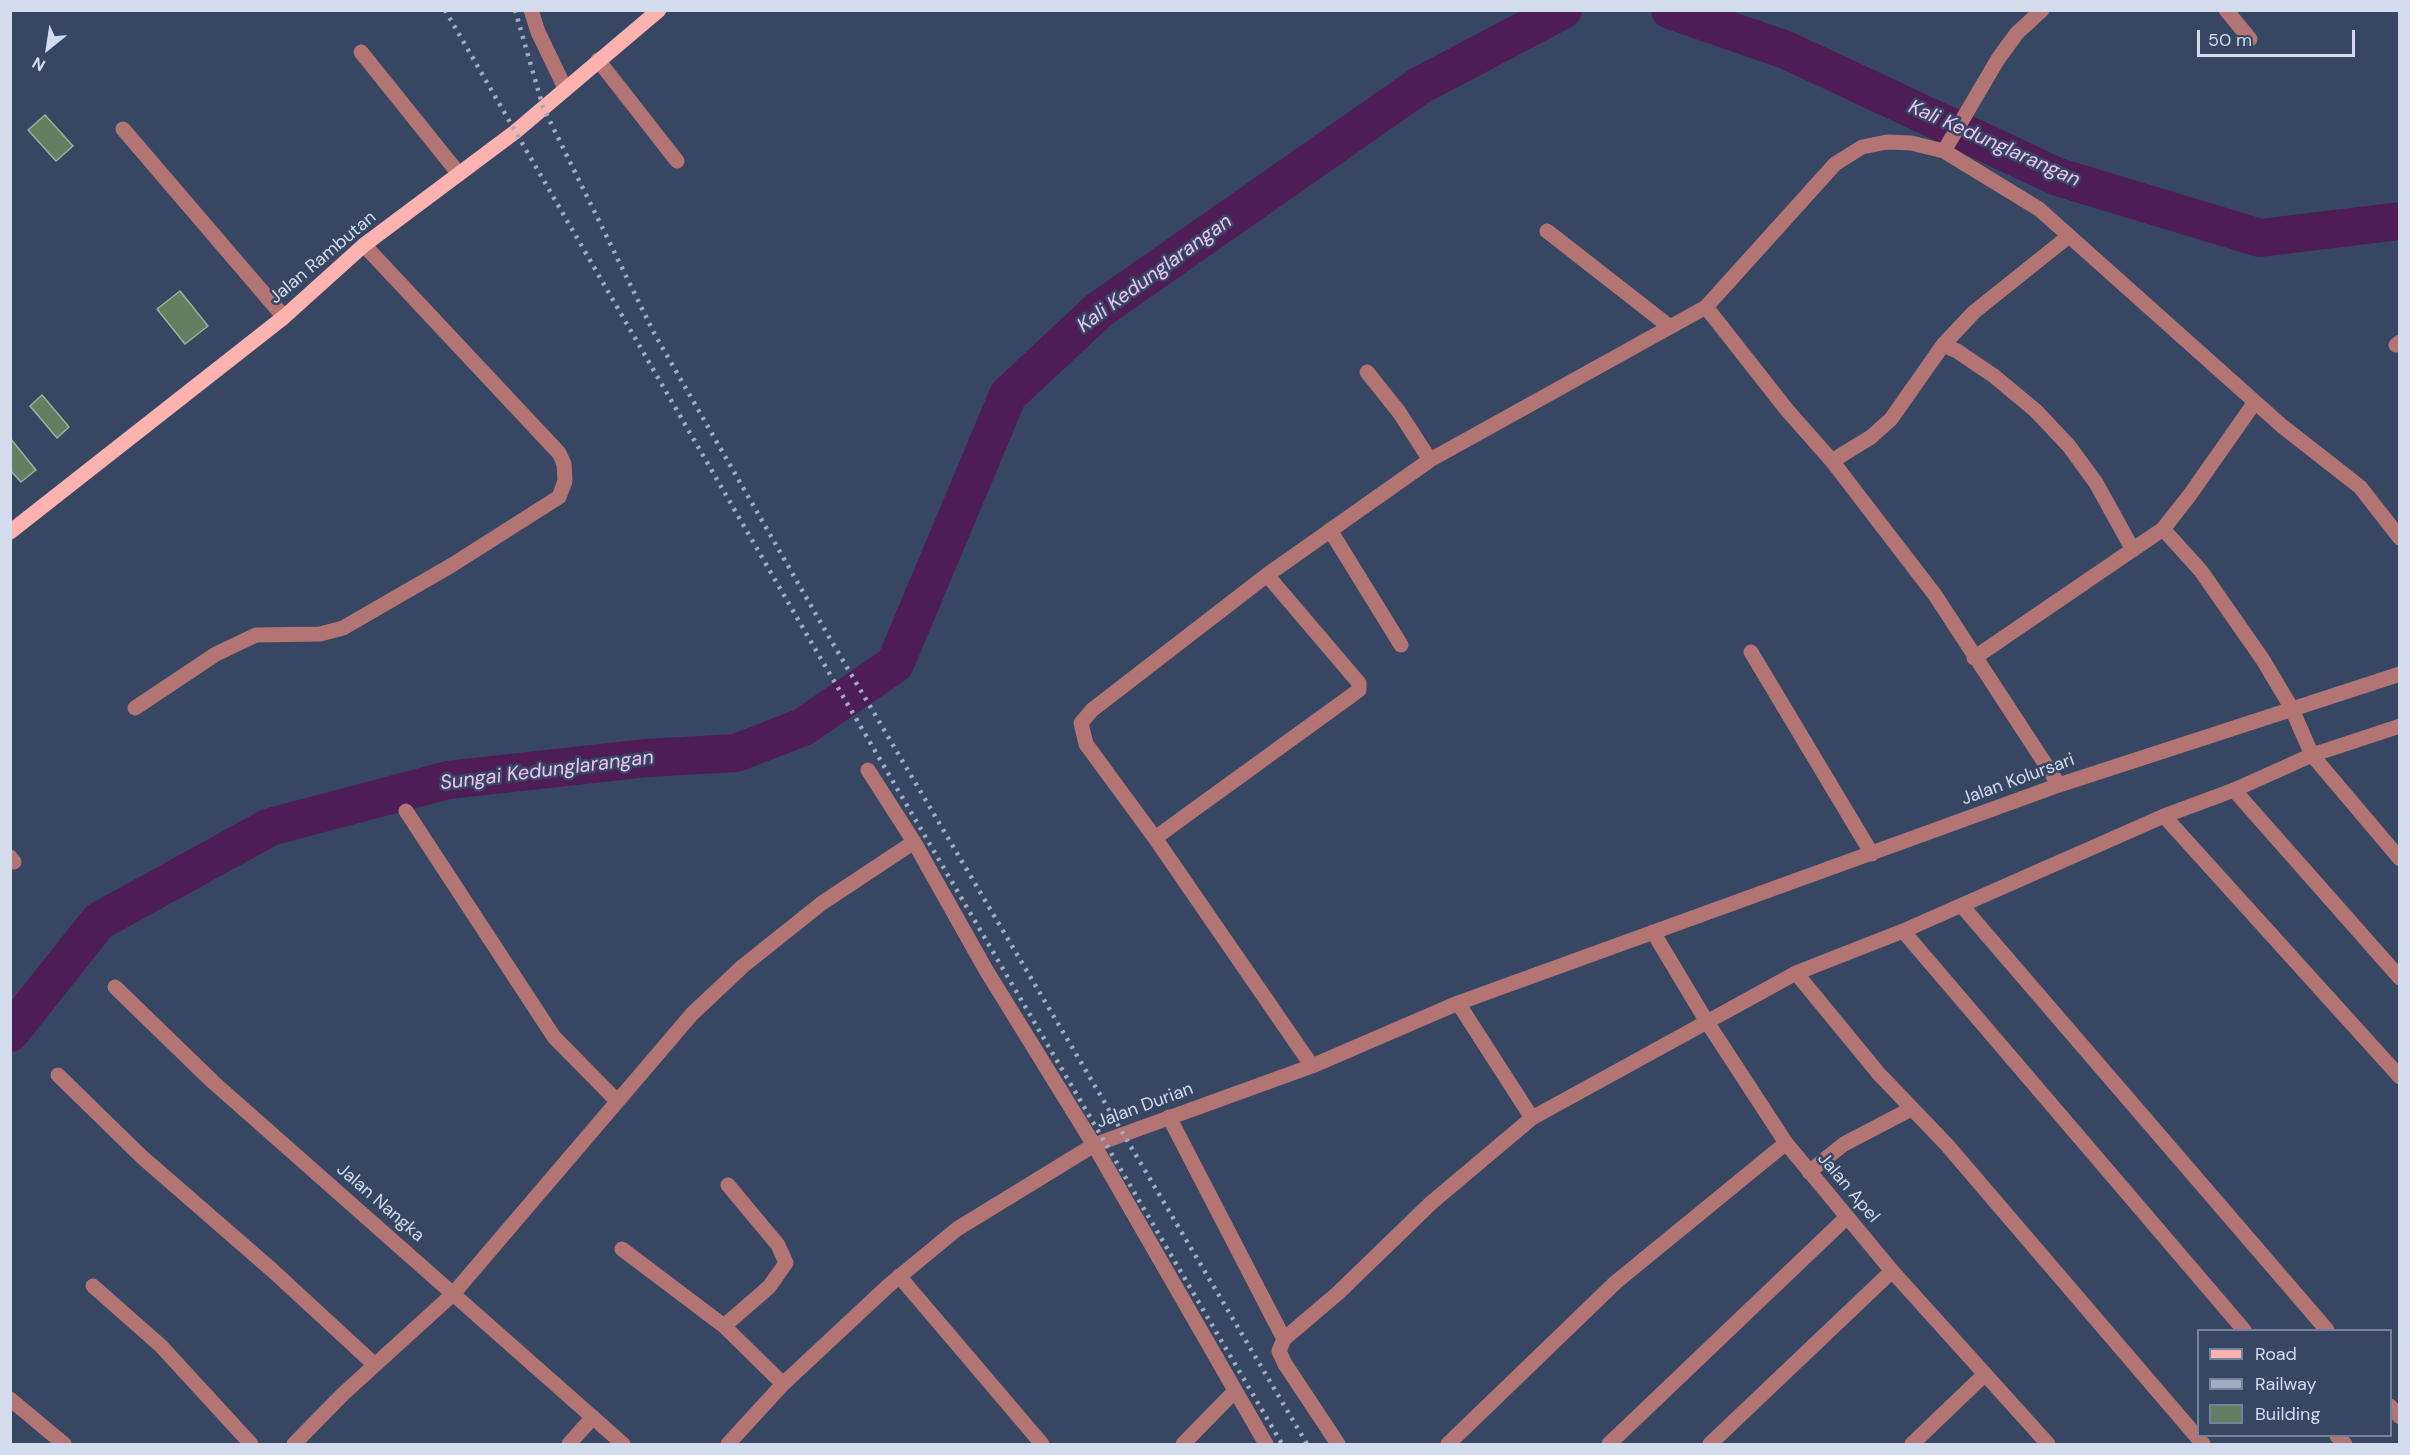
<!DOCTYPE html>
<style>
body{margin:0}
#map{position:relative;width:2410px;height:1455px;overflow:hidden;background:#374662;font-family:"DM Sans",sans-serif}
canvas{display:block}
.frame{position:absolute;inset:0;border:12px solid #d2dced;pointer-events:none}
.legend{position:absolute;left:2197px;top:1329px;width:195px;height:108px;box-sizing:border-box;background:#374662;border:2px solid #75829a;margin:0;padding:8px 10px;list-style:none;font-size:18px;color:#d2dced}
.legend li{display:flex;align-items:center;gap:12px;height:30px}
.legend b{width:30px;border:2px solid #75829a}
.north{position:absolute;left:18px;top:18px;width:60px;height:60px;-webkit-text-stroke:4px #374662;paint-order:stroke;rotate:210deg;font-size:16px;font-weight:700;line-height:24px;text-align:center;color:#d2dced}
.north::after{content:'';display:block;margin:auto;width:21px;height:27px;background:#d2dced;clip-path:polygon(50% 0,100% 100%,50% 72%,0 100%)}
.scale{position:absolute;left:2197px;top:30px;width:158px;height:27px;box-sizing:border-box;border:3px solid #d2dced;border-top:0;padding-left:8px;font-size:18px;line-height:21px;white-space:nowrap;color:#d2dced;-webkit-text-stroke:4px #374662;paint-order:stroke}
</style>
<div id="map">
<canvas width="2410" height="1455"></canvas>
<div class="frame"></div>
<ul class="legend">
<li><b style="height:8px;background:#fcb2ae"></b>Road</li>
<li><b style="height:8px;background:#a0acc0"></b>Railway</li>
<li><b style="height:16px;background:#647e62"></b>Building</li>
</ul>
<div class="north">N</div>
<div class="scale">50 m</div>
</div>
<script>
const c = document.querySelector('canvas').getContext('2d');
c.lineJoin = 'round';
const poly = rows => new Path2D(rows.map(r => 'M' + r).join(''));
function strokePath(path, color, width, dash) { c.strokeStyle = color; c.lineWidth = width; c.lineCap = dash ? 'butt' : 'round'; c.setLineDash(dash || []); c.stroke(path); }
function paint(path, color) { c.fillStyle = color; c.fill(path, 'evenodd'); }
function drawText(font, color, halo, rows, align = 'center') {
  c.font = font + ' "DM Sans",sans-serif'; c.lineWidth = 5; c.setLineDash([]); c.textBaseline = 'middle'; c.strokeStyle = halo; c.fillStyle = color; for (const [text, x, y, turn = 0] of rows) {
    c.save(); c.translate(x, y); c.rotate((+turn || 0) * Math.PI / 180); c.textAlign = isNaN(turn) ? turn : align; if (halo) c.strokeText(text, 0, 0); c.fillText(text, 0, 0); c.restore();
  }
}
strokePath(poly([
 [1670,10,1786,50,2058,177,2260,238,2400,221],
 [10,1033,99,921,270,827,448,780,647,758,736,753,803,727,895,664,1008,395,1099,310,1419,86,1563,10]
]), '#4e1c56', 38);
const building = poly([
 [45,115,73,146,56,161,28,130,45,115],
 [180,291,208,326,185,344,157,309,180,291],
 [42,395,69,427,57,438,30,406,42,395],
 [10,438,36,470,21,482,10,470,10,438]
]);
paint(building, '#647e62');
strokePath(building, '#99b496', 1.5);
strokePath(poly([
 [531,10,538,32,565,88],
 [2226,10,2250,39],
 [361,52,459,174],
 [598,60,677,161],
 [123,129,284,317],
 [1944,151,1998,59,2017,33,2042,10],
 [1547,231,1670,327],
 [1706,307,1787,410,1832,461,1935,595,2059,785],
 [1943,345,1957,351,1994,376,2036,411,2069,446,2096,483,2133,550],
 [2396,345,2400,342],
 [1367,372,1399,412,1430,460],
 [1832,461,1871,437,1891,419,1943,345,1974,312,2069,236],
 [2163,529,2201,571,2263,660,2291,707,2312,755,2400,859],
 [1330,530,1401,645],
 [1751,652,1872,854],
 [1974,658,2163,529,2189,496,2255,402],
 [135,708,216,654,256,635,320,634,343,628,452,565,559,497,565,481,564,464,559,453,364,245],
 [868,770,914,842,986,970,1094,1145,1266,1444],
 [2234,790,2400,978],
 [406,811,554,1037,616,1100],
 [2164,816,2400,1077],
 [1155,838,1359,690,1359,683,1267,575],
 [10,857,14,862],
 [1962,906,2327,1330],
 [1903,931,2244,1330],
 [1653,932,1707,1022,1786,1143,1892,1271,2048,1444],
 [1796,973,1879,1074,1947,1145,2203,1444],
 [115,987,213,1082,623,1444],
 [1458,1003,1532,1118],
 [1312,1066,1155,838,1086,744,1081,723,1092,710,1267,575,1430,460,1706,307,1835,164,1862,147,1887,142,1911,143,1944,151,2039,209,2282,426,2360,487,2400,538],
 [58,1075,142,1157,272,1270,375,1365],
 [1169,1117,1284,1339],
 [1809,1172,1844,1144,1911,1109],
 [622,1249,724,1326,783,1384],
 [899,1276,1042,1444],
 [93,1286,161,1346,251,1444],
 [724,1326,769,1287,786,1263,778,1245,728,1185],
 [10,1399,64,1444],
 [2390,1406,2400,1417],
 [2337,1436,2345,1444],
 [294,1444,343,1394,453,1294,692,1014,743,966,822,903,914,842],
 [569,1444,593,1417],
 [728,1444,783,1384,888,1286,957,1229,1094,1145,1312,1066,1458,1003,2059,785,2400,674],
 [1183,1444,1234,1392],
 [1338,1444,1285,1364,1279,1351,1284,1339,1338,1293,1431,1203,1532,1118,1796,973,1903,931,2164,816,2234,790,2312,755,2400,726],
 [1448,1444,1616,1282,1786,1143],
 [1609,1444,1847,1217],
 [1710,1444,1892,1271],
 [1912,1444,1984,1375]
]), '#b27573', 15);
strokePath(poly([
 [10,532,284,317,364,245,515,132,659,10]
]), '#fcb2ae', 15);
strokePath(poly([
 [445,10,814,647,1282,1444],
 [515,10,543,107,654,333,829,637,1307,1444]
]), '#a0acc0', 4.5, [3, 6]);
drawText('18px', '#d2dced', '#374662', [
 ["Jalan Rambutan",323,258,-40],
 ["Jalan Kolursari",2018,780,-20],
 ["Jalan Durian",1145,1106,-20],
 ["Jalan Apel",1848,1188,50],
 ["Jalan Nangka",380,1203,41]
]);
drawText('italic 20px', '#efc2f5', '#374662', [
 ["Kali Kedunglarangan",1994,144,24],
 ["Kali Kedunglarangan",1155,274,-36],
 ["Sungai Kedunglarangan",547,771,-7]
]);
</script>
